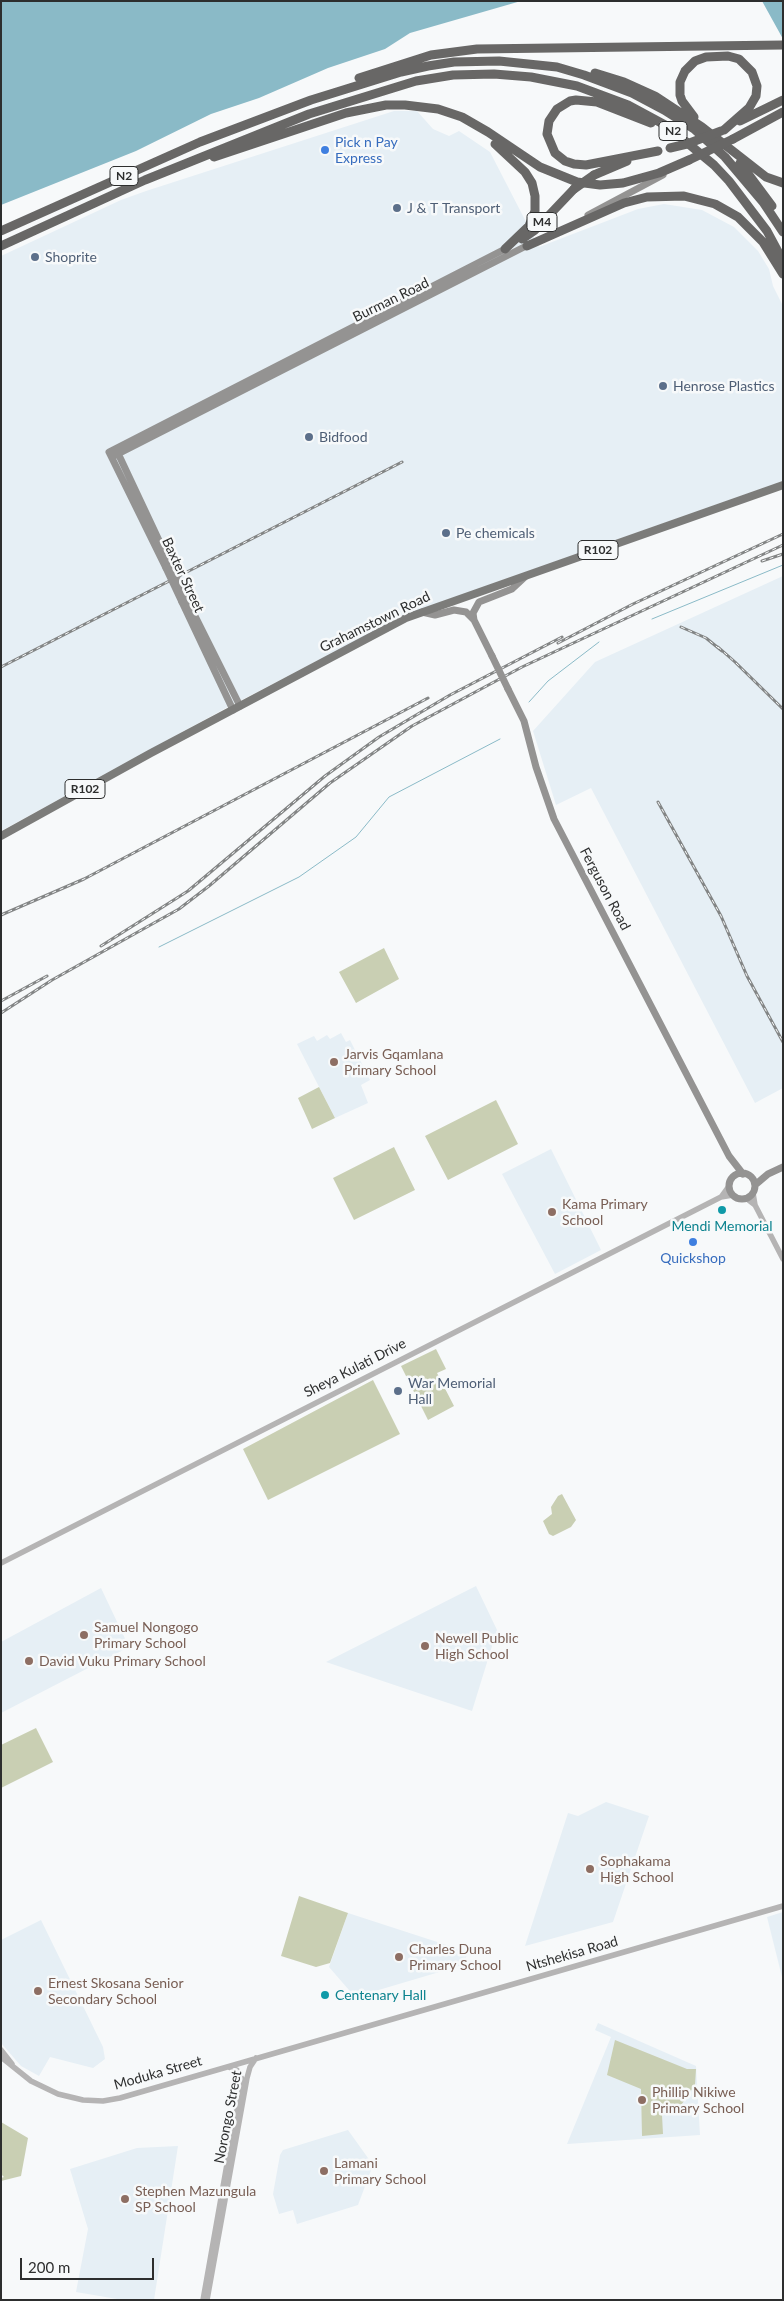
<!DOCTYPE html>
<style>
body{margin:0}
#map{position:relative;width:784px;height:2301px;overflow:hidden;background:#f7f9fa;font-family:Lato,sans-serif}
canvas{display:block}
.frame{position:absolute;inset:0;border:2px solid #2d2e2e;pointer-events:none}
.scale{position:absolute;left:20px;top:2258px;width:134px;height:22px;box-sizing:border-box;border:2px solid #2d2e2e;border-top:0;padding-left:6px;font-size:15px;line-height:18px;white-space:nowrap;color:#2d2e2e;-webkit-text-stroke:4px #f7f9fa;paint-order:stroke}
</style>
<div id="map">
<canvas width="784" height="2301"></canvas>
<div class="frame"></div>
<div class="scale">200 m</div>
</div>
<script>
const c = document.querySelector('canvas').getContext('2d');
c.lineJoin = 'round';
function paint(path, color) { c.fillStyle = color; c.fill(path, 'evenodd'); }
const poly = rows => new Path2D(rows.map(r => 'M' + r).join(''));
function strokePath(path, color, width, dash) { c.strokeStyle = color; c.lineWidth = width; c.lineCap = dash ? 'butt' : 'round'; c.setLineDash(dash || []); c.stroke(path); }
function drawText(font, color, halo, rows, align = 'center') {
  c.font = font + ' Lato,sans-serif'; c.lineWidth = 5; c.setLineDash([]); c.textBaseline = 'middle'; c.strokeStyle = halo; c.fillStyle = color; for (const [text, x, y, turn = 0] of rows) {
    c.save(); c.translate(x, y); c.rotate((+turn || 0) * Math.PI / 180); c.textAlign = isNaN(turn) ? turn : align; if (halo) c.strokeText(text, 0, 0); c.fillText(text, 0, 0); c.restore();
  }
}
paint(poly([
 [394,111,417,111,433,129,449,136,459,131,490,152,539,247,638,209,664,204,702,210,734,227,758,251,769,269,773,286,783,306,783,481,410,613,226,708,1,831,1,256,121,200,146,191],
 [783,576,783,1088,755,1103,591,788,556,805,533,731,595,662],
 [341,1033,346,1042,350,1040,370,1080,361,1085,368,1103,335,1118,297,1044,314,1036,317,1041,327,1035,330,1039],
 [551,1149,601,1250,555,1274,502,1174],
 [476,1586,497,1630,472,1711,326,1662],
 [101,1588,129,1647,1,1713,1,1642],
 [606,1802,649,1816,613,1922,525,1946,568,1813,578,1816],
 [783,1912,783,1981,767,1917],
 [348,1913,468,1952,463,1965,355,1997,329,1967],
 [41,1920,103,2047,105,2059,93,2068,50,2057,39,2076,21,2066,1,2043,1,1940],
 [598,2023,696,2066,700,2135,567,2144,611,2037,595,2030],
 [348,2130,373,2165,358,2205,297,2224,293,2210,279,2214,273,2194,280,2155,283,2150],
 [178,2146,154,2300,123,2300,76,2292,88,2229,70,2169,137,2148]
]), '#e6eff5');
paint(poly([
 [384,948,399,979,356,1003,339,972],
 [319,1087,335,1118,312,1129,298,1098],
 [496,1100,518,1144,448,1180,425,1136],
 [394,1147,415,1190,354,1220,333,1178],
 [436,1349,446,1369,437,1373,454,1406,428,1420,401,1366],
 [373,1380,400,1434,268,1500,243,1449],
 [562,1494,576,1520,571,1527,553,1536,549,1534,543,1521,552,1514,551,1507,558,1496],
 [36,1728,53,1762,1,1788,1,1745],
 [299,1896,348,1913,330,1963,316,1967,281,1956],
 [615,2040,687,2069,696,2069,695,2085,675,2114,662,2115,663,2134,642,2136,641,2089,607,2075],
 [1,2122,28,2138,21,2176,1,2181,1,2178,4,2177,1,2174]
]), '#c9cfb3');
paint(poly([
 [1,1,521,1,410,33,385,49,328,68,259,98,211,114,136,151,1,205],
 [762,1,783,1,783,39]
]), '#8abac7');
strokePath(poly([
 [652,619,783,565],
 [529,702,548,681,599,642],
 [159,947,299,877,356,837,389,797,500,739]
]), '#8abac7', 1);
strokePath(poly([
 [753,1193,755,1205,783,1259],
 [721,1197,729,1186],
 [746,1198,755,1205],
 [1,1563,721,1197,733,1195],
 [1,2050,12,2064],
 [1,2057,31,2081,58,2094,83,2100,103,2101,120,2098,783,1906],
 [203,2300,242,2079,237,2070,228,2067],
 [207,2300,247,2078,250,2067,256,2058]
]), '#b5b4b4', 5.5);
strokePath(poly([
 [588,215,663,175],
 [116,449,171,566],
 [112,457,530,244],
 [166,568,109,452,505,249],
 [187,600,240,706],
 [182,602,233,710],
 [422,612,435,615,454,610,466,612,474,620,492,656],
 [474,620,473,613,479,602,512,589,526,576],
 [508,689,524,721,536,767,554,819,729,1156,743,1174],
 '729 1186a13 13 0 1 1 26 0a13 13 0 1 1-26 0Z',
 [755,1185,768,1174,783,1167]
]), '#949392', 7);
strokePath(poly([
 [1,836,151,753,406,618,783,485]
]), '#7c7c7a', 8);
strokePath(poly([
 [595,73,624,82,655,96,702,127,766,177,783,183],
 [359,78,431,55,477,49,783,45],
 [694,117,682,101,680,95,680,82,685,71,695,61,706,57,728,56,739,59,752,72,757,86,756,96,749,108,724,130],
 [740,121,783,100],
 [651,123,597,102,576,100,570,101,557,109,549,121,547,134,555,153,565,161,574,164,586,165,658,151],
 [733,139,783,112],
 [495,144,525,172,532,183,535,196,535,211,529,226,505,249],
 [214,157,346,113,386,105,405,105,438,109,462,117,488,132,540,167,577,182,600,185,623,183,659,173,689,160],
 [740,163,772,206],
 [594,175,627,161],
 [1,231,200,142,311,100,401,72,428,66,454,62,499,61,557,67,584,75,632,93,664,110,694,129,725,157,763,202,783,232],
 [522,239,535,230,574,189],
 [1,246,145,180,309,114,416,81,453,75,494,74,531,77,577,86,628,105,667,126,714,165,729,181,767,231,783,261],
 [527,246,624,203,647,197,684,196,715,204,738,217,763,242,783,274]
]), '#686766', 9);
const rail = poly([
 [762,561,783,554],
 [681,627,706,638,722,651],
 [558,643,633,604,783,534],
 [718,647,735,662,783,709],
 [1,667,402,462],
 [658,802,721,916,747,976,783,1042],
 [1,915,84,879,428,698],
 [101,946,188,891,325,776,379,737,450,695,562,637],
 [1,1001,47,976],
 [1,1013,52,980,179,909,209,886,330,783,412,726,522,667,783,545]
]);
strokePath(rail, '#838585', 3);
strokePath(rail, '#f7f9fa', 1, [4]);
strokePath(poly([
 [171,566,187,600],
 [166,568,182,602],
 [492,656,508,689]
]), '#949392', 7);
strokePath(poly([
 [670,148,687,144,721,131],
 [689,160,733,139],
 [574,189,594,175]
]), '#686766', 9);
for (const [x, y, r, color] of [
 [325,150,5,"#3f7fe0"],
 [397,208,5,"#5c6f8a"],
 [35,257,5,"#5c6f8a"],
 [663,386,5,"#5c6f8a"],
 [309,437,5,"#5c6f8a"],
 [446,533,5,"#5c6f8a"],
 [334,1062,5,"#8d6e63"],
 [722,1210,5,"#0f9aa8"],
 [552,1212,5,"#8d6e63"],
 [693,1242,5,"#3f7fe0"],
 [398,1391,5,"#5c6f8a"],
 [84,1635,5,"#8d6e63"],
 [425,1646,5,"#8d6e63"],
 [29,1661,5,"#8d6e63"],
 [590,1869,5,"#8d6e63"],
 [399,1957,5,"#8d6e63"],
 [38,1991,5,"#8d6e63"],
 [325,1995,5,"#0f9aa8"],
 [642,2100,5,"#8d6e63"],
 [324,2171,5,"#8d6e63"],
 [125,2199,5,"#8d6e63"]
]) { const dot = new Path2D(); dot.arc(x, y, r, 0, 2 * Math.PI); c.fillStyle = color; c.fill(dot); strokePath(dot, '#f7f9fa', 2); }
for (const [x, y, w] of [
 [673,131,28],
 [124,176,28],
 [542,222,30],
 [598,550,40],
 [85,789,40]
]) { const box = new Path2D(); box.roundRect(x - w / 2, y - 9.5, w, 19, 4); c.fillStyle = '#f7f9fa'; c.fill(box); strokePath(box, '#2d2e2e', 1); }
drawText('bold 12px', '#2d2e2e', null, [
 ["N2",673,131],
 ["N2",124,176],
 ["M4",542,222],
 ["R102",598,550],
 ["R102",85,789]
]);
drawText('14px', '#366cbe', '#f7f9fa', [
 ["Pick n Pay",335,142],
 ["Express",335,158],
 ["Quickshop",693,1258,"center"]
], 'left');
drawText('14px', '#4e5e75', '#f7f9fa', [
 ["J & T Transport",407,208],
 ["Shoprite",45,257],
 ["Henrose Plastics",673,386],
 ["Bidfood",319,437],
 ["Pe chemicals",456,533],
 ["War Memorial",408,1383],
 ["Hall",408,1399]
], 'left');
drawText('14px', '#2d2e2e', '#f7f9fa', [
 ["Burman Road",391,300,-26],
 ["Baxter Street",183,575,65],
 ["Grahamstown Road",375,622,-26],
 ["Ferguson Road",605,889,62],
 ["Sheya Kulati Drive",355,1368,-27],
 ["Ntshekisa Road",572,1954,-16],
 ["Moduka Street",158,2073,-16],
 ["Norongo Street",228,2117,-79]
]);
drawText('14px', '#785e54', '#f7f9fa', [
 ["Jarvis Gqamlana",344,1054],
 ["Primary School",344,1070],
 ["Kama Primary",562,1204],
 ["School",562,1220],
 ["Samuel Nongogo",94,1627],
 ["Primary School",94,1643],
 ["Newell Public",435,1638],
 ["High School",435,1654],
 ["David Vuku Primary School",39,1661],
 ["Sophakama",600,1861],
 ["High School",600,1877],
 ["Charles Duna",409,1949],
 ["Primary School",409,1965],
 ["Ernest Skosana Senior",48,1983],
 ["Secondary School",48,1999],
 ["Phillip Nikiwe",652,2092],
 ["Primary School",652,2108],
 ["Lamani",334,2163],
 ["Primary School",334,2179],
 ["Stephen Mazungula",135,2191],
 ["SP School",135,2207]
], 'left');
drawText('14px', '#0d838f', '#f7f9fa', [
 ["Mendi Memorial",722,1226],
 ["Centenary Hall",335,1995,"left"]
]);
</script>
